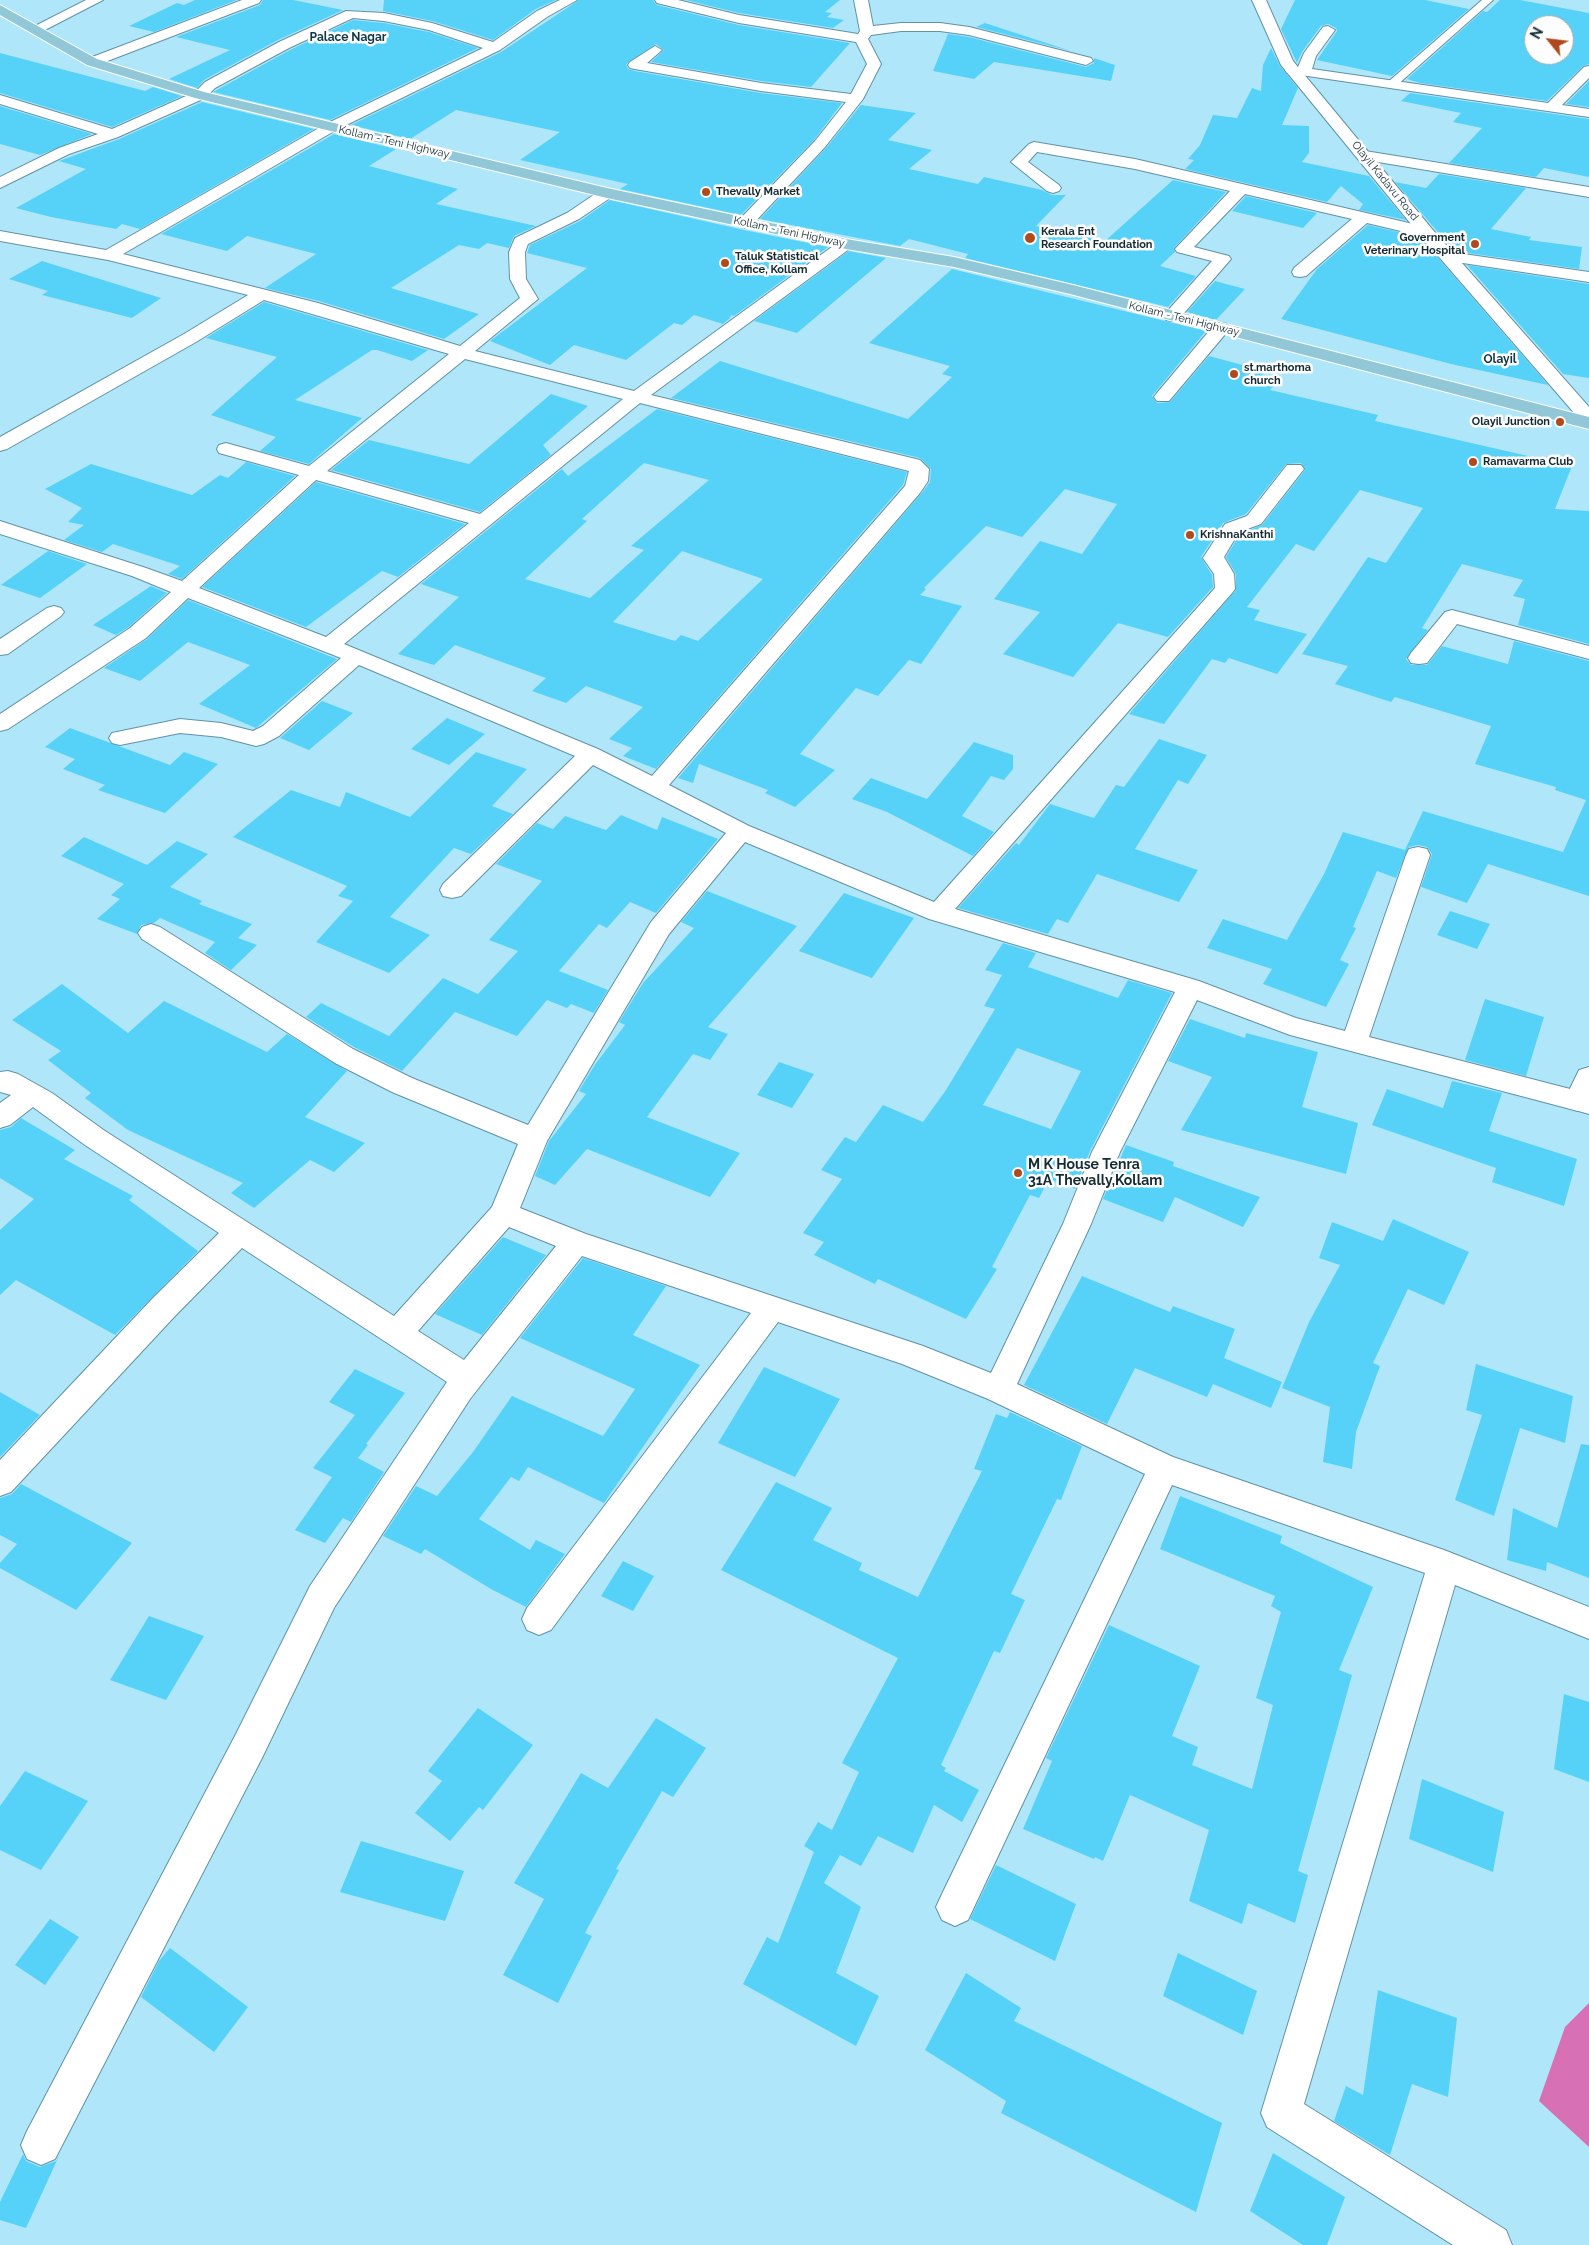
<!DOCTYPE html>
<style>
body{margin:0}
#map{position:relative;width:1589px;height:2245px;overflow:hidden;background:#b0e6fa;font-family:Raleway,sans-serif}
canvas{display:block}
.north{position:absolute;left:1524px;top:15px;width:50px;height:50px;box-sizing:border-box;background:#fdfdfd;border:1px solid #a0a9ac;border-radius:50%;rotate:299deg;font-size:14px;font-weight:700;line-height:20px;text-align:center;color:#152b32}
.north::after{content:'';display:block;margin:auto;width:18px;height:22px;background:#af4a1d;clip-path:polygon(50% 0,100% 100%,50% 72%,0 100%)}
</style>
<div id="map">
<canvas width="1589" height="2245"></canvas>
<div class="north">N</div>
</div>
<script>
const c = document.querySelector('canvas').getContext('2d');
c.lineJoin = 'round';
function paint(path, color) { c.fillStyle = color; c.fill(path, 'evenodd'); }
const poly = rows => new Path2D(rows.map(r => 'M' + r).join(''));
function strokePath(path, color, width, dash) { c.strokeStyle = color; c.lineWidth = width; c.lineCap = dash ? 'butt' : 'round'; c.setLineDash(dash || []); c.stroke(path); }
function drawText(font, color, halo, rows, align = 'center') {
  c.font = font + ' Raleway,sans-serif'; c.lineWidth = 5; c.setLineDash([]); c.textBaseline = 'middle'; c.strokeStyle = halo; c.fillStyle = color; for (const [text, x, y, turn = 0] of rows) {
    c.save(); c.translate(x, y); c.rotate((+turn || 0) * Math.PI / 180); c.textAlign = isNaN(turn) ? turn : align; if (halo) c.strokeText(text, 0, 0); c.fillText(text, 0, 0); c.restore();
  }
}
paint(poly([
 [1589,2003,1589,2147,1539,2101,1565,2027]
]), '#d770b4');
paint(poly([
 [195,0,237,0,154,32,129,26,177,3,184,5],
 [263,0,293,0,343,10,278,40,204,80,197,88,169,79,230,50,176,37,260,5],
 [384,0,556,0,536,9,493,40,432,21,383,11],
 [579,0,653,0,657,5,739,25,850,43,811,87,761,81,651,62,664,50,656,44,626,64,628,69,635,71,761,93,842,103,814,140,741,215,620,189,628,184,520,160,560,132,456,110,410,139,351,125,501,52],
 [686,0,840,0,825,12,832,13,827,17,844,20,833,28,739,13],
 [1295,0,1425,0,1469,9,1392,76,1317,60,1337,31,1336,28,1328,24,1321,26,1302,52,1297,63,1281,29],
 [1500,0,1520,0,1589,13,1589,64,1583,66,1547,101,1420,83,1407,79,1483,11,1487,12],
 [1534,25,1564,25,1564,55,1534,55],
 [353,20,384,23,429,32,478,48,330,120,213,92,290,50],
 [985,23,1071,51,976,27],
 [948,34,969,37,1086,67,1094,63,1094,58,1115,65,1111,81,994,62,974,79,933,71],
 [1271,48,1280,66,1298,88,1282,125,1309,126,1309,153,1302,162,1369,176,1406,220,1359,210,1363,204,1341,186,1327,202,1185,169,1194,160,1188,159,1200,145,1213,115,1237,118,1252,88,1261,91,1263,65],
 [0,53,145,91,153,87,182,96,112,127,0,93],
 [1589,81,1589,107,1566,104],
 [1410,93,1589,119,1589,177,1544,168,1536,177,1449,163,1482,128,1453,122,1461,113,1401,101],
 [202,102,314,129,140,229,122,224,116,229,51,217,16,208,86,169,59,161,119,139],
 [861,105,916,113,888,140,932,150,909,169,978,184,984,177,1042,190,1052,195,1066,195,1036,226,1105,241,1173,180,1226,192,1174,248,1175,252,1160,266,1196,276,1168,307,965,258,968,254,909,239,900,246,760,219,826,148],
 [0,106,92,134,40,155,0,144],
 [334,134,396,149,369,166,458,189,436,204,536,226,514,236,509,248,487,243,479,249,459,245,391,288,479,314,444,339,319,301,265,288,316,254,247,236,227,251,161,234],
 [1439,174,1526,188,1491,229,1531,237,1529,240,1582,247,1579,269,1454,251,1395,182,1426,188],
 [1246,196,1317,213,1303,228,1232,211],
 [610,200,744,230,828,247,734,316,731,315,730,318,723,324,694,315,682,325,674,323,626,360,574,345,550,365,490,341,587,268,527,253,530,245,580,221],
 [1368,225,1420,237,1548,385,1451,364,1281,319,1317,269],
 [849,251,886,258,797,333,754,321],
 [42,261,161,298,132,318,42,295,48,291,9,279],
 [1467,265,1589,284,1589,378,1563,374],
 [952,269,1206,331,1152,396,1157,403,1170,402,1209,356,1265,371,1262,375,1280,379,1270,390,1378,415,1375,421,1572,466,1555,509,1589,511,1589,644,1518,625,1525,599,1513,596,1523,580,1462,564,1422,628,1428,630,1406,659,1411,665,1427,665,1442,646,1508,664,1514,641,1589,661,1589,896,1488,864,1467,903,1421,887,1432,854,1427,847,1418,845,1409,847,1396,878,1377,871,1353,927,1356,928,1340,960,1349,964,1326,1007,1263,984,1272,969,1207,948,1223,919,1287,940,1324,874,1343,832,1405,850,1423,811,1563,852,1586,800,1555,790,1556,787,1475,764,1491,726,1395,697,1391,702,1335,684,1348,666,1302,654,1368,557,1386,563,1423,508,1360,490,1314,551,1296,544,1247,607,1260,610,1254,620,1307,634,1277,674,1229,658,1225,663,1212,659,1164,724,1129,714,1236,590,1236,574,1226,557,1240,534,1262,525,1305,470,1301,463,1286,464,1246,514,1223,523,1201,557,1212,575,1213,587,1168,637,1118,623,1073,677,1003,654,1040,612,994,599,1040,541,1082,554,1117,504,1065,489,1022,537,986,526,924,588,926,589,920,595,962,606,921,664,909,660,878,696,856,688,800,754,835,770,795,807,765,793,768,790,699,764,693,783,678,778,921,494,930,482,931,469,920,458,671,398,720,361,908,419,952,377,942,374,950,366,869,343],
 [1215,281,1245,289,1216,320,1187,312],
 [264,302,428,350,412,361,377,350,372,350,295,400,362,418,309,464,260,451,276,437,211,415,277,357,206,338],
 [551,394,588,406,543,445,551,455,480,512,331,470,369,440,469,464],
 [657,409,907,472,903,485,656,769,623,756,632,748,609,739,643,707,586,686,566,703,532,691,546,678,455,645,434,665,398,654,459,597,421,584,562,469,568,476],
 [644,463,709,480,631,546,644,550,590,598,525,579,587,521,582,519],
 [682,551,763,579,698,641,681,635,675,641,613,622],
 [246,462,295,476,182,579,168,574,180,566,113,544,102,552,64,540,84,525,68,522,82,508,45,489,91,464,192,495,220,475,228,478],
 [316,482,465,524,398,577,382,571,306,627,202,587],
 [48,551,87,564,40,598,1,585],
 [151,586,167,593,129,627,116,635,93,625],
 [188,600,337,659,256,728,199,704,250,665,188,642,140,681,104,668,147,639],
 [322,701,353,713,309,750,280,738],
 [447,718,485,734,449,765,411,749],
 [70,728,170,765,184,752,218,764,165,813,98,790,105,785,63,769,75,759,45,747],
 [1159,739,1207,755,1188,784,1178,780,1135,849,1198,870,1179,902,1097,874,1068,923,1057,919,1048,934,958,908,1016,843,1019,845,1050,804,1094,818,1116,785,1124,787],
 [974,742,1013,755,1013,769,1004,780,991,776,962,816,994,832,973,856,887,812,852,799,871,778,927,799],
 [476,752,527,769,492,806,513,814,471,854,454,848,390,917,430,935,389,973,316,942,353,901,338,896,347,886,233,837,291,790,340,807,346,792,410,817],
 [621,815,657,830,662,817,718,839,656,913,630,902,607,928,599,924,559,971,608,990,594,1013,571,1004,567,1008,547,1000,517,1036,455,1012,402,1071,354,1047,306,1017,321,1003,389,1036,443,978,478,994,518,951,489,940,542,881,496,864,537,823,553,829,565,816,606,830],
 [84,837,147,865,177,841,208,854,170,887,202,901,199,904,252,924,238,938,257,945,231,970,205,953,215,942,160,918,154,923,141,925,137,934,97,919,120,899,111,895,124,884,61,856],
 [707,891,797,926,708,1027,728,1034,710,1060,693,1054,647,1117,740,1153,710,1197,587,1149,555,1185,535,1176,549,1141,586,1094,579,1091,594,1066,625,1025,619,1022,643,983,694,928,681,922],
 [844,893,914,918,872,978,799,951],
 [1450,911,1490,924,1477,949,1437,935],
 [1003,943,1036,953,1028,967,1118,998,1128,980,1172,993,1090,1151,1075,1189,1049,1179,1039,1198,1030,1195,992,1267,997,1269,966,1319,878,1279,875,1284,814,1255,824,1242,803,1233,842,1179,821,1170,845,1137,856,1142,883,1105,923,1122,946,1090,995,1009,984,1006,1002,975,985,970],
 [1017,1048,1081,1071,1051,1129,983,1105],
 [62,984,128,1033,164,1001,267,1052,287,1034,347,1071,305,1117,365,1143,334,1172,310,1160,254,1208,231,1193,243,1183,128,1130,85,1098,91,1093,48,1060,61,1051,12,1020],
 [1485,999,1544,1017,1526,1076,1465,1060],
 [1190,1019,1245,1038,1246,1033,1318,1052,1302,1107,1358,1123,1346,1174,1181,1130,1212,1077,1168,1061],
 [779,1062,814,1074,792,1108,757,1095],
 [1452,1081,1502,1093,1489,1131,1577,1159,1564,1206,1492,1182,1496,1168,1372,1125,1387,1089,1443,1108],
 [21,1118,75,1150,64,1159,133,1196,129,1200,198,1251,115,1335,16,1280,0,1295,0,1230,34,1199,0,1178,0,1130,11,1127],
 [1126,1145,1174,1162,1173,1166,1260,1197,1243,1227,1175,1197,1163,1222,1103,1199],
 [1393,1219,1469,1252,1444,1305,1408,1289,1373,1363,1380,1366,1356,1432,1352,1469,1323,1462,1330,1407,1282,1388,1309,1322,1340,1265,1319,1258,1332,1222,1383,1241],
 [503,1237,546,1255,482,1335,435,1314],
 [583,1258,666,1286,633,1335,700,1365,604,1503,528,1467,519,1481,511,1477,479,1519,530,1550,536,1540,565,1554,526,1607,491,1589,425,1549,421,1554,383,1536,416,1486,437,1496,473,1452,512,1396,603,1436,635,1389,520,1338],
 [1082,1276,1170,1312,1173,1306,1235,1329,1224,1358,1282,1382,1271,1408,1213,1384,1207,1397,1135,1368,1107,1424,1024,1385],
 [1476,1364,1573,1396,1565,1443,1520,1428,1494,1516,1455,1500,1482,1415,1466,1410],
 [764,1367,840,1399,795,1477,718,1443],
 [355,1369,405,1393,366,1444,368,1445,358,1458,384,1472,351,1522,343,1518,325,1543,295,1530,332,1477,313,1468,355,1415,329,1402],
 [0,1392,40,1415,0,1457],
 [1010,1412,1082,1446,1061,1500,1057,1499,1011,1594,1025,1600,1000,1653,994,1651,941,1765,946,1768,944,1771,979,1790,962,1822,934,1805,913,1853,878,1836,861,1866,840,1855,824,1883,861,1907,836,1973,879,1996,856,2046,743,1984,767,1937,778,1943,814,1852,804,1846,818,1822,832,1830,859,1772,842,1763,898,1658,721,1570,776,1482,832,1508,813,1540,862,1563,859,1570,918,1597,982,1471,974,1469,996,1414,1007,1418],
 [1581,1444,1589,1445,1589,1578,1547,1562,1546,1571,1507,1560,1513,1508,1557,1528],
 [21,1484,132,1543,76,1610,0,1568,0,1563,17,1544,0,1535,0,1498,12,1494],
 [1180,1496,1282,1536,1280,1543,1373,1587,1339,1670,1352,1675,1298,1871,1308,1875,1295,1923,1248,1903,1242,1924,1189,1901,1209,1830,1130,1795,1103,1861,1095,1857,1094,1859,1023,1829,1052,1761,1046,1758,1109,1625,1200,1666,1172,1736,1198,1747,1192,1765,1252,1789,1273,1705,1256,1698,1281,1612,1271,1606,1275,1596,1160,1549],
 [623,1561,654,1576,633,1611,601,1596],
 [149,1616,204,1636,166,1700,110,1680],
 [1564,1694,1589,1702,1589,1782,1554,1769],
 [478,1708,533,1745,483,1810,479,1807,450,1841,415,1813,442,1781,428,1771],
 [656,1718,706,1748,673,1797,662,1791,616,1869,619,1870,585,1933,592,1936,558,2003,503,1975,544,1899,514,1883,581,1773,608,1788],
 [25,1771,88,1801,41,1870,0,1850,0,1806],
 [1422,1779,1504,1812,1493,1872,1409,1839],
 [361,1841,464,1871,445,1921,340,1892],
 [996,1865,1076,1904,1055,1961,970,1919],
 [50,1919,79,1937,45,1985,15,1965],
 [170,1948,248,2007,214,2052,141,1997,159,1961],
 [1178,1953,1257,1991,1243,2035,1163,1996],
 [966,1973,1021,2008,1014,2021,1222,2123,1196,2212,1001,2113,1006,2101,925,2050],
 [1378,1990,1457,2018,1448,2097,1412,2084,1390,2155,1334,2121,1346,2086,1363,2095],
 [1273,2153,1345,2197,1327,2245,1303,2245,1250,2211],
 [23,2154,26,2161,40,2167,56,2161,59,2156,26,2228,0,2220,0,2202]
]), '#56d2f9');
const service = poly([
 [1482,0,1493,0,1396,86,1388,86,1388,82,1482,0]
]);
const minor = poly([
 [86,0,103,0,41,32,31,32,29,29,86,0],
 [242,0,261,0,259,3,97,65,92,66,85,62,87,59,242,0],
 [560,0,577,0,547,17,500,50,336,130,123,254,318,303,460,346,520,298,510,279,509,252,515,238,567,213,601,190,613,190,615,193,613,196,579,219,528,244,525,252,526,279,538,299,475,351,634,391,840,241,852,241,854,244,852,247,651,395,920,460,929,469,928,481,920,493,669,785,749,826,934,902,1215,588,1214,574,1203,558,1225,524,1247,516,1287,465,1301,465,1304,469,1261,524,1239,532,1224,557,1234,574,1235,589,1232,593,955,909,1199,981,1296,1018,1345,1031,1406,855,1409,849,1418,847,1427,849,1430,855,1369,1037,1578,1091,1589,1096,1588,1108,1578,1111,1290,1035,1197,1000,1120,1152,1091,1224,1017,1384,1173,1457,1444,1550,1589,1607,1589,1639,1455,1585,1304,2104,1506,2230,1512,2245,1453,2245,1267,2127,1261,2113,1425,1573,1172,1485,968,1920,955,1926,942,1920,936,1907,942,1894,1145,1474,988,1399,902,1364,778,1322,551,1630,539,1635,527,1630,522,1619,527,1608,751,1313,582,1256,470,1399,334,1608,262,1758,55,2159,41,2165,27,2159,21,2145,27,2131,236,1734,310,1586,447,1382,242,1248,175,1316,11,1492,0,1496,0,1460,153,1298,219,1233,85,1145,33,1107,10,1125,0,1128,0,1103,11,1095,0,1092,0,1072,8,1071,18,1074,52,1093,105,1131,394,1316,492,1207,518,1144,392,1092,335,1063,142,939,138,933,142,927,151,924,160,927,353,1049,412,1078,528,1125,651,922,726,833,593,765,461,896,452,898,443,896,440,890,443,884,575,756,359,665,279,736,264,744,256,746,221,737,180,733,120,745,112,743,109,738,112,733,180,719,221,723,253,731,263,726,341,658,188,598,146,638,8,729,0,731,0,714,130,628,171,592,132,576,0,534,0,521,146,568,182,581,299,475,219,453,217,449,219,445,226,443,309,466,449,354,264,300,196,342,7,449,0,451,0,437,184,334,248,295,108,260,0,241,0,231,106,250,326,124,483,48,429,30,384,21,353,18,289,48,215,88,205,98,118,137,69,154,0,188,0,177,59,148,98,134,0,104,0,95,112,129,195,92,205,82,279,42,346,11,384,13,432,23,493,42,537,11,560,0],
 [465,359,623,399,480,514,327,471,465,359],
 [640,403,909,471,905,486,652,776,598,749,344,644,640,403],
 [316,480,469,523,326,637,199,588,316,480],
 [745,842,929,919,1175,992,1092,1152,1063,1224,991,1373,923,1346,586,1234,520,1208,547,1141,669,934,745,842],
 [509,1227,556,1246,464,1360,418,1331,509,1227],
 [655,0,678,0,739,15,858,34,860,31,854,0,868,0,873,26,901,23,940,23,969,27,1091,58,1093,61,1086,65,969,35,940,31,901,31,871,35,868,39,881,64,863,99,825,147,751,226,745,228,737,223,739,220,815,141,846,102,761,91,635,69,630,68,628,65,630,62,655,46,662,50,647,63,761,83,851,94,867,64,856,42,739,23,657,3,655,0],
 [1328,26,1335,30,1316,56,1312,69,1548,103,1584,67,1589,66,1589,78,1562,105,1589,109,1589,117,1287,73,1285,70,1287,67,1298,67,1304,53,1323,27,1328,26],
 [1034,142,1135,159,1426,227,1434,232,1426,237,1367,223,1306,276,1300,277,1294,276,1292,272,1294,268,1352,219,1245,194,1194,247,1229,256,1231,259,1178,320,1172,321,1166,320,1163,316,1212,261,1177,252,1175,249,1230,191,1135,169,1037,152,1028,162,1059,185,1061,188,1059,191,1053,193,1047,191,1011,162,1029,144,1034,142],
 [1365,151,1589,187,1589,197,1360,159,1357,156,1365,151],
 [1449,252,1589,272,1589,282,1443,260,1441,257,1443,254,1449,252],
 [1221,323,1227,324,1230,328,1227,332,1169,401,1157,401,1154,397,1157,393,1215,324,1221,323],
 [54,606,61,608,64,612,61,616,8,654,0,655,0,639,47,608,54,606],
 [1452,610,1589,646,1589,659,1457,624,1427,663,1419,664,1411,663,1408,658,1411,653,1445,612,1452,610]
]);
const tertiary = poly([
 [1252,0,1266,0,1293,61,1432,229,1589,407,1589,424,1582,422,1420,235,1281,65,1252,0],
 [1589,1067,1589,1114,1568,1108,1564,1101,1579,1070,1589,1067]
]);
const primary = poly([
 [0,5,97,59,204,92,607,188,846,239,954,257,1073,285,1589,417,1589,429,1070,294,954,267,846,249,607,198,195,98,87,65,0,15,0,5]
]);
strokePath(service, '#5f93a5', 2);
strokePath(minor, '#5f93a5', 2);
strokePath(tertiary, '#5f93a5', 2);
strokePath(primary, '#fff', 2);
paint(service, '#fff');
paint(minor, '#fff');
paint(tertiary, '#fff');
paint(primary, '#91c7d7');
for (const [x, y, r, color] of [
 [706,192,5,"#af4a1d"],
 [1030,238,6,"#af4a1d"],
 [1475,244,5,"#af4a1d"],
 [725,263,5,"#af4a1d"],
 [1234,374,5,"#af4a1d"],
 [1560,422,5,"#af4a1d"],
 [1473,462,5,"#af4a1d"],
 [1190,535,5,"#af4a1d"],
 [1018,1173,5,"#af4a1d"]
]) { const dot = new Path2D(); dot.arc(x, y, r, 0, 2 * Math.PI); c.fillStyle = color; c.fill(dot); strokePath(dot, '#fdfdfd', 2); }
drawText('11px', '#152b32', '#fdfdfd', [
 ["Kollam - Teni Highway",394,142,13],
 ["Olayil Kadavu Road",1385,181,51],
 ["Kollam - Teni Highway",789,232,12],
 ["Kollam - Teni Highway",1184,319,14]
]);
drawText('bold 11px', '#152b32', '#fdfdfd', [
 ["Thevally Market",716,192],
 ["Kerala Ent",1041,232],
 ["Research Foundation",1041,245],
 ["Government",1465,238,"right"],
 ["Veterinary Hospital",1465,251,"right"],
 ["Taluk Statistical",735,257],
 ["Office, Kollam",735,270],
 ["st.marthoma",1244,368],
 ["church",1244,381],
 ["Olayil Junction",1550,422,"right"],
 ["Ramavarma Club",1483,462],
 ["KrishnaKanthi",1200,535]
], 'left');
drawText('bold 12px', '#0f3844', '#fdfdfd', [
 ["Palace Nagar",348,37],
 ["Olayil",1500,359]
]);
drawText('bold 14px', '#152b32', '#fdfdfd', [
 ["M K House Tenra",1028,1165],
 ["31A Thevally,Kollam",1028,1181]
], 'left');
</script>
